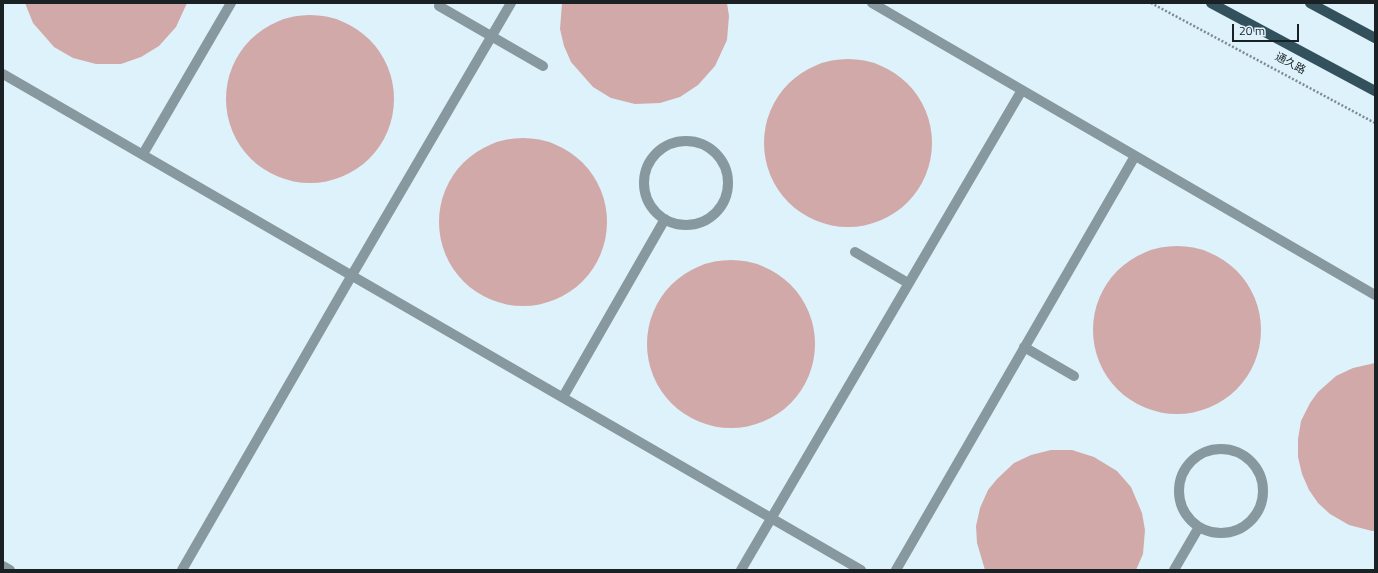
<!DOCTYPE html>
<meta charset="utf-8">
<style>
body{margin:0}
#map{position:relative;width:1378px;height:573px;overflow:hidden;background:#ddf2fb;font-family:"Titillium Web",sans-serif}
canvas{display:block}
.frame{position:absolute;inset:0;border:4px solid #192124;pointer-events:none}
.scale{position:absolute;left:1232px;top:24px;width:67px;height:18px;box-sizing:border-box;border:2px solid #192124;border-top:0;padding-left:5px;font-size:12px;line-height:14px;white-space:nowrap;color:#192124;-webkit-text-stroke:3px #ddf2fb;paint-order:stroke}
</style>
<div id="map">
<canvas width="1378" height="573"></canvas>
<div class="frame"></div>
<div class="scale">20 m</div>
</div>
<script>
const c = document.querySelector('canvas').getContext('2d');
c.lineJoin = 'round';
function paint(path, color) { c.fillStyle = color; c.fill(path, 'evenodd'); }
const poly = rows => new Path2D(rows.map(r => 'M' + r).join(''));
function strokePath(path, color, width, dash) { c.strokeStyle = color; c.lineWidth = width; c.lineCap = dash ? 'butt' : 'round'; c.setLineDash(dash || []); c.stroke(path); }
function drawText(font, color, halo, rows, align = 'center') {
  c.font = font + ' "Titillium Web","Noto Sans SC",sans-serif'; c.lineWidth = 3; c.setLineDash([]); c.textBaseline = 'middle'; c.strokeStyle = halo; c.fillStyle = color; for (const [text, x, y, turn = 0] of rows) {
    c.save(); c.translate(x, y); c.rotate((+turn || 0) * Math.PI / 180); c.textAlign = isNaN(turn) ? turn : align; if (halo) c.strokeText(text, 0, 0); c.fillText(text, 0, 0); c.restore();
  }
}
paint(poly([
 [25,3,187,3,176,27,159,46,141,57,121,64,96,64,73,58,54,47,33,23],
 [562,3,727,3,729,16,727,40,715,66,698,85,680,97,660,103,635,104,611,98,593,87,571,62,564,46,560,29],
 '226 99a84 84 0 1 1 168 0a84 84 0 1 1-168 0Z',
 '764 143a84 84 0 1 1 168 0a84 84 0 1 1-168 0Z',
 '439 222a84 84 0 1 1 168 0a84 84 0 1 1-168 0Z',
 '1093 330a84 84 0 1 1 168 0a84 84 0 1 1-168 0Z',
 '647 344a84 84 0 1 1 168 0a84 84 0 1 1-168 0Z',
 [1375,363,1375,531,1372,531,1349,525,1330,514,1318,503,1309,490,1302,474,1298,457,1298,439,1301,421,1310,403,1318,392,1336,376,1353,368],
 [1051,450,1072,450,1094,457,1117,471,1131,487,1142,513,1145,530,1143,554,1136,570,985,570,977,543,976,526,980,508,988,490,997,479,1014,463,1031,455]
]), '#d2a9a9');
strokePath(poly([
 [1151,3,1375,123]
]), '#7c8b91', 2.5, [2, 2]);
strokePath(poly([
 [872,3,1375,295],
 [439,6,543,66],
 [3,74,861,570],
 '644 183a42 42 0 1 1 84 0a42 42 0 1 1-84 0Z',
 [143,154,231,3],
 [855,252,908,283],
 [1024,347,1074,376],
 [563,397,665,219],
 '1179 491a42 42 0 1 1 84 0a42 42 0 1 1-84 0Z',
 [3,566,10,570],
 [182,570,352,275,511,3],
 [741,570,1022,90],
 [896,570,1135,156],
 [1174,570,1199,527]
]), '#87989e', 10);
strokePath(poly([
 [1211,3,1375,91],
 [1310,3,1375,38]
]), '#33515d', 10);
drawText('11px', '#192124', '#ddf2fb', [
 ["通久路",1290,64,28]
]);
</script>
